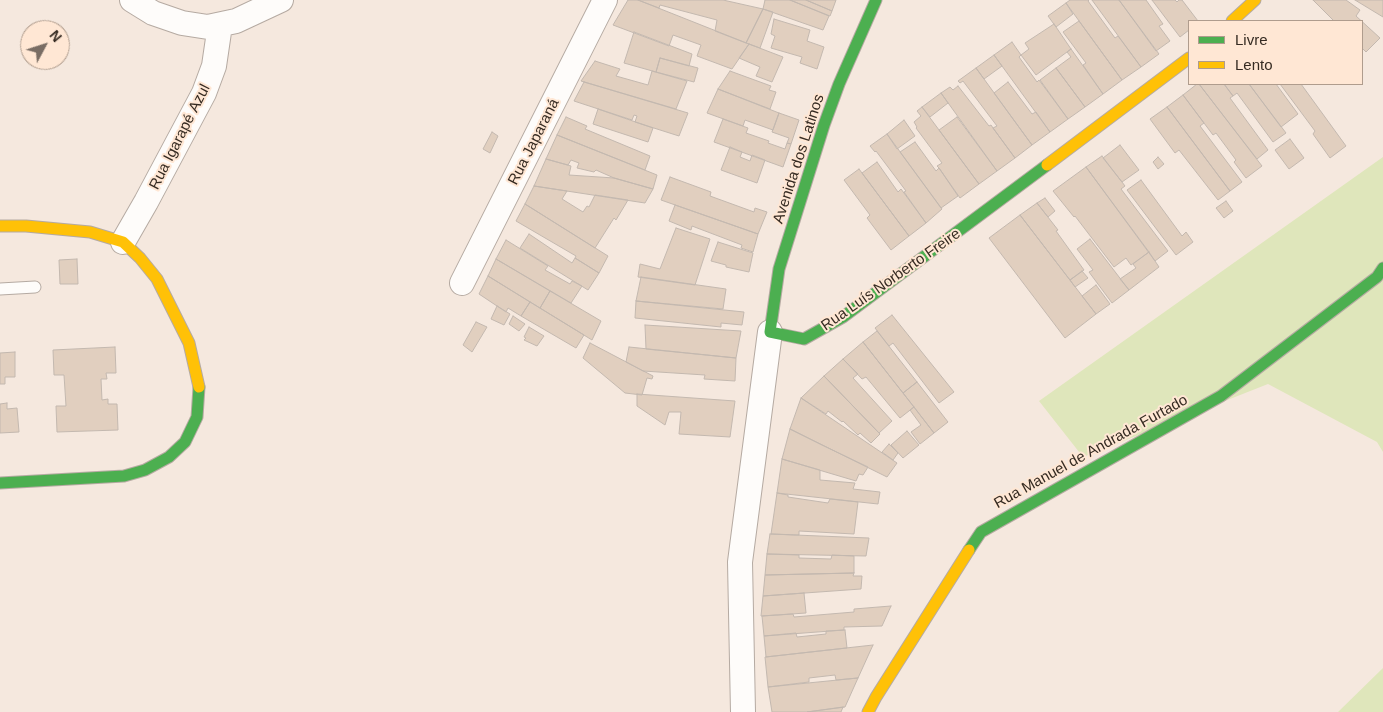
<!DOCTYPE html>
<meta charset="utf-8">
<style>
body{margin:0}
#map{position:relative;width:1383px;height:712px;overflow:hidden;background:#f5e8de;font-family:Arial,sans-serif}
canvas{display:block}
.legend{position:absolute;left:1188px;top:20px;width:175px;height:65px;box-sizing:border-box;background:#ffe7d4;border:1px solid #af9c8d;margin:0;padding:6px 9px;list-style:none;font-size:15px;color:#362b22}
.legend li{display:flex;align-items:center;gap:10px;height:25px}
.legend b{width:25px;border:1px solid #af9c8d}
.north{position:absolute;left:20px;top:20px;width:50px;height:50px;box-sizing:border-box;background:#ffe7d4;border:1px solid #af9c8d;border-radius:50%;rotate:50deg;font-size:14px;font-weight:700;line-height:20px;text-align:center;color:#362b22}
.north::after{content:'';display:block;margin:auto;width:18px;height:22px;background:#796d64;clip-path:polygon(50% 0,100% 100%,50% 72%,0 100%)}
</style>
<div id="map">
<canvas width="1383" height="712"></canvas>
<ul class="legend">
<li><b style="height:6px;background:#4caf50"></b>Livre</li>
<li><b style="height:6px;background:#ffc107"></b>Lento</li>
</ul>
<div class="north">N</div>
</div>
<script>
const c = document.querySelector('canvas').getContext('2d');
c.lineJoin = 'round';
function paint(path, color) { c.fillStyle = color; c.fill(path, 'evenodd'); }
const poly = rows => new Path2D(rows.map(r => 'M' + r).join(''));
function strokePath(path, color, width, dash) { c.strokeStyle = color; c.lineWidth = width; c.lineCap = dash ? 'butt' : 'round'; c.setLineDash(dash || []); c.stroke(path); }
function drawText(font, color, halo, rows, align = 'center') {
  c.font = font + ' Arial,sans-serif'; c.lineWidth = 4; c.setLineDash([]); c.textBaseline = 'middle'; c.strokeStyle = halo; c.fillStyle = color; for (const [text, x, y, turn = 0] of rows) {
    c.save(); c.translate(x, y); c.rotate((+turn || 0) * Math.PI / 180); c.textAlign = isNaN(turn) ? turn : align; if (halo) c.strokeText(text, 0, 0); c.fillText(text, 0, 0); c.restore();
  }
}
paint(poly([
 [1383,157,1383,452,1377,442,1268,384,1083,457,1039,401],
 [1383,668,1383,712,1338,712]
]), '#dfe6bb');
const building = poly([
 [628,0,638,0,749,44,732,69,697,56,701,45,673,35,669,46,613,25,628,0],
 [638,0,723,0,763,9,746,43,715,31,717,20,660,5,659,8,638,0],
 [765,0,790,0,829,16,823,30,763,9,765,0],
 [790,0,806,0,832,11,830,16,790,0],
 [806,0,836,0,832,11,806,0],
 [1070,0,1089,0,1088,1,1115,38,1118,36,1141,67,1122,80,1066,3,1070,0],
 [1092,0,1119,0,1159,54,1141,67,1092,0],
 [1119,0,1146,0,1163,24,1159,26,1170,41,1156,51,1119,0],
 [1152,0,1175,0,1177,2,1179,0,1182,0,1198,21,1189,21,1189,30,1180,37,1152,0],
 [1313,0,1346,0,1360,10,1356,16,1380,38,1366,52,1362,48,1362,21,1334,21,1313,0],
 [1355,0,1383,0,1383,17,1355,0],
 [1066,3,1073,14,1056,27,1048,16,1066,3],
 [763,9,773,12,760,48,746,43,763,9],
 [774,19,810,30,807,41,824,47,817,69,800,63,802,57,771,48,775,36,771,34,774,19],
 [1079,21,1122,80,1103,94,1083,65,1086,63,1063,32,1079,21],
 [1054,24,1071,49,1036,75,1021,55,1029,49,1025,43,1054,24],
 [634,32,692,54,689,66,660,58,656,72,624,63,634,32],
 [1012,42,1021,55,1019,57,1037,82,1039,80,1068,119,1050,132,994,55,1012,42],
 [749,44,783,57,772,82,756,76,760,67,739,58,749,44],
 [1071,49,1103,94,1085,107,1056,68,1071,57,1067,52,1071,49],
 [994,55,1002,66,984,79,976,68,994,55],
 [660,58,698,68,694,82,656,72,660,58],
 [595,61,620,69,616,76,648,85,652,71,687,81,676,109,581,81,595,61],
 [976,68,1032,145,1015,158,993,128,997,126,963,81,960,83,958,81,976,68],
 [1056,68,1085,107,1068,119,1040,80,1056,68],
 [730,71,771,86,769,90,776,92,770,109,718,89,730,71],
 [584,82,688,113,679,136,635,122,637,116,634,115,632,120,574,101,584,82],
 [1008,82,1032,114,1036,112,1050,132,1032,145,994,93,1008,82],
 [1197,84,1199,84,1262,166,1246,178,1234,162,1236,160,1216,133,1213,135,1183,95,1197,84],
 [1199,84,1224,84,1233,96,1230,98,1268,150,1257,159,1199,84],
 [1224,84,1249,84,1286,133,1273,142,1237,93,1233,96,1224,84],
 [1249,84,1276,84,1298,114,1281,127,1249,84],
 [1280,84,1301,84,1346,146,1330,158,1313,134,1315,131,1280,84],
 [958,86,989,126,991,125,993,128,1015,158,997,171,941,93,950,87,953,90,958,86],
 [718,89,779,113,773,130,745,120,743,126,707,113,718,89],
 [941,93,948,103,930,117,922,107,941,93],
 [1183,95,1204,123,1200,126,1242,182,1230,191,1167,107,1183,95],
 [922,107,979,184,960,198,939,168,937,166,942,163,916,128,917,127,914,122,921,116,917,111,922,107],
 [1167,107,1230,191,1218,200,1179,150,1175,153,1150,119,1167,107],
 [598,109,653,128,648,142,593,124,598,109],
 [779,113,799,120,791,144,787,143,789,138,772,132,779,113],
 [566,117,587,126,585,129,650,156,645,170,557,135,566,117],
 [957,117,997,171,979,184,939,130,957,117],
 [723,119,748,128,746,133,769,141,768,143,785,149,787,143,791,144,783,167,714,142,723,119],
 [904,120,915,136,897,149,887,134,904,120],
 [492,132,498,136,490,153,483,149,492,132],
 [887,134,942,209,926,223,904,192,906,191,876,151,875,152,870,146,887,134],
 [557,135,657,175,653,189,614,178,596,170,594,172,577,168,579,163,571,160,568,165,546,159,557,135],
 [1290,139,1304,158,1289,169,1275,150,1290,139],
 [915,142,936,171,939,168,958,196,941,208,900,152,915,142],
 [1120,145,1139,170,1122,182,1103,158,1120,145],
 [730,147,742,152,740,157,750,161,752,155,765,160,757,183,721,170,730,147],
 [1102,156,1125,186,1121,189,1168,251,1155,261,1086,167,1102,156],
 [1158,157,1164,164,1158,169,1153,162,1158,157],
 [546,159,571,166,569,175,614,178,653,189,645,203,534,186,546,159],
 [877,162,898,192,901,189,926,223,909,236,862,173,877,162],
 [1086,167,1149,252,1131,265,1126,258,1114,267,1075,216,1074,217,1053,191,1086,167],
 [859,169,909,236,891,250,867,218,870,215,844,180,859,169],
 [670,177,711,192,710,196,754,212,755,208,767,212,758,234,661,200,670,177],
 [1141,180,1182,236,1186,232,1193,242,1176,255,1127,190,1141,180],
 [534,186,567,191,562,199,583,212,587,206,589,207,595,195,628,200,616,220,614,218,595,248,525,204,534,186],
 [1045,198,1055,211,1048,217,1037,203,1045,198],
 [1226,201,1233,211,1224,218,1216,208,1226,201],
 [1037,203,1058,230,1056,231,1084,270,1070,280,1020,215,1037,203],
 [525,204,608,256,599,273,575,258,576,256,516,221,525,204],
 [675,205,758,234,753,252,741,248,742,245,692,226,691,230,669,221,675,205],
 [1020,215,1096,314,1065,338,989,238,1020,215],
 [676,228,710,239,695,285,638,277,640,264,660,269,676,228],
 [529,234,572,263,575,258,599,273,588,290,520,248,529,234],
 [1090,239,1129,290,1112,303,1089,272,1093,270,1077,249,1090,239],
 [506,240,548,266,545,270,570,284,572,281,582,286,571,303,496,259,506,240],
 [718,242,753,253,749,272,726,267,726,265,711,261,718,242],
 [1149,252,1159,267,1129,290,1120,279,1136,268,1133,264,1149,252],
 [77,259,78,284,60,284,59,260,77,259],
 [496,259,550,291,540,308,488,276,496,259],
 [1082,271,1088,278,1075,287,1070,280,1082,271],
 [488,276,530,302,521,316,508,308,506,312,479,294,488,276],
 [641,277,726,289,723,309,636,301,641,277],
 [1096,285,1110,304,1096,314,1082,296,1096,285],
 [550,291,601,321,592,340,540,308,550,291],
 [636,301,744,312,742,325,721,323,721,327,635,318,636,301],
 [530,302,584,335,576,348,521,316,530,302],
 [497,306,510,314,504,325,491,319,497,306],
 [892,315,954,392,939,403,893,343,889,346,875,328,892,315],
 [513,316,525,324,519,331,509,324,513,316],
 [476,322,487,327,472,352,463,345,476,322],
 [645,325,741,331,736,358,646,349,645,325],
 [529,327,544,336,537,346,524,340,526,338,524,337,529,327],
 [877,331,917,382,903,393,863,342,877,331],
 [863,342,914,407,900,418,866,377,862,379,843,359,863,342],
 [590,343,653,376,652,379,647,378,642,395,625,393,583,358,590,343],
 [115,347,116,373,106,373,107,379,101,379,102,400,108,399,108,404,117,404,118,430,57,432,56,406,66,406,64,375,54,375,53,350,115,347],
 [629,347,736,358,735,381,704,379,705,375,643,371,626,362,629,347],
 [15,352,15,377,5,377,5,384,0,384,0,353,15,352],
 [843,359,858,374,853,378,892,421,879,433,824,376,843,359],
 [824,376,880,434,871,443,860,433,858,435,843,421,842,422,828,411,826,414,801,398,824,376],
 [917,382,948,422,934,433,903,393,917,382],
 [637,394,735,401,730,437,679,434,681,412,669,412,665,425,637,406,637,394],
 [801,398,897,463,887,477,790,429,801,398],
 [7,403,7,409,17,408,19,432,0,433,0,404,7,403],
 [914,407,934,433,920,444,911,432,921,425,910,410,914,407],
 [790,429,822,445,868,467,863,475,859,474,856,481,782,459,790,429],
 [907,431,919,445,903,458,891,445,907,431],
 [889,444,898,453,893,460,882,452,889,444],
 [782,459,820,470,820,480,855,483,853,489,880,492,878,504,777,493,782,459],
 [777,493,788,495,788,497,828,503,830,499,858,502,854,534,799,531,799,535,771,534,777,493],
 [770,534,869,538,866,556,767,554,770,534],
 [767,554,799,555,799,558,831,559,832,555,854,556,854,573,765,575,767,554],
 [854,573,853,576,862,576,861,589,763,596,765,575,854,573],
 [804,593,806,613,761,616,763,596,804,593],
 [891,606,882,626,844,627,844,630,764,636,762,616,793,614,794,617,854,612,854,609,891,606],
 [845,630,847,648,766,657,764,636,796,633,797,637,826,634,826,631,845,630],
 [873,645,858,678,836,680,835,675,809,678,809,682,768,687,765,657,873,645],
 [858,678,845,707,807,712,772,712,768,687,858,678],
 [843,707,841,712,807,712,843,707]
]);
paint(building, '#e1cfbf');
strokePath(building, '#c3b8af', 1);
const lane = poly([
 [0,289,35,287]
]);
const street = poly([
 [132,0,153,13,182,23,208,27,236,21,281,0],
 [123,242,146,202,204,93,214,66,220,25],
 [462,283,605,0],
 [743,712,740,562,770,332]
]);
const fast = poly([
 [876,0,839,84,824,125,779,269,770,332,804,339,843,317,1047,165],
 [0,483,124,476,145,470,169,457,185,442,197,417,199,387],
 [969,550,981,532,1221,396,1377,277,1383,268]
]);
const slow = poly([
 [1232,21,1255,0],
 [1047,165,1189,58],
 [0,226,26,226,90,232,123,242,140,258,157,279,189,343,199,387],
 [868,712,876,697,969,550]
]);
strokePath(lane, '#b5aaa2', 13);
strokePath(street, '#b5aaa2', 26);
strokePath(fast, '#b5aaa2', 13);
strokePath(slow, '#b5aaa2', 13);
strokePath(lane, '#fefcfa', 11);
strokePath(street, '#fefcfa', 24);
strokePath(fast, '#4caf50', 11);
strokePath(slow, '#ffc107', 11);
drawText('15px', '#362b22', '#ffe7d4', [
 ["Rua Igarapé Azul",180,137,-63],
 ["Rua Japaraná",534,142,-63],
 ["Avenida dos Latinos",799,159,-72],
 ["Rua Luís Norberto Freire",891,280,-35],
 ["Rua Manuel de Andrada Furtado",1091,452,-29]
]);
</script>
